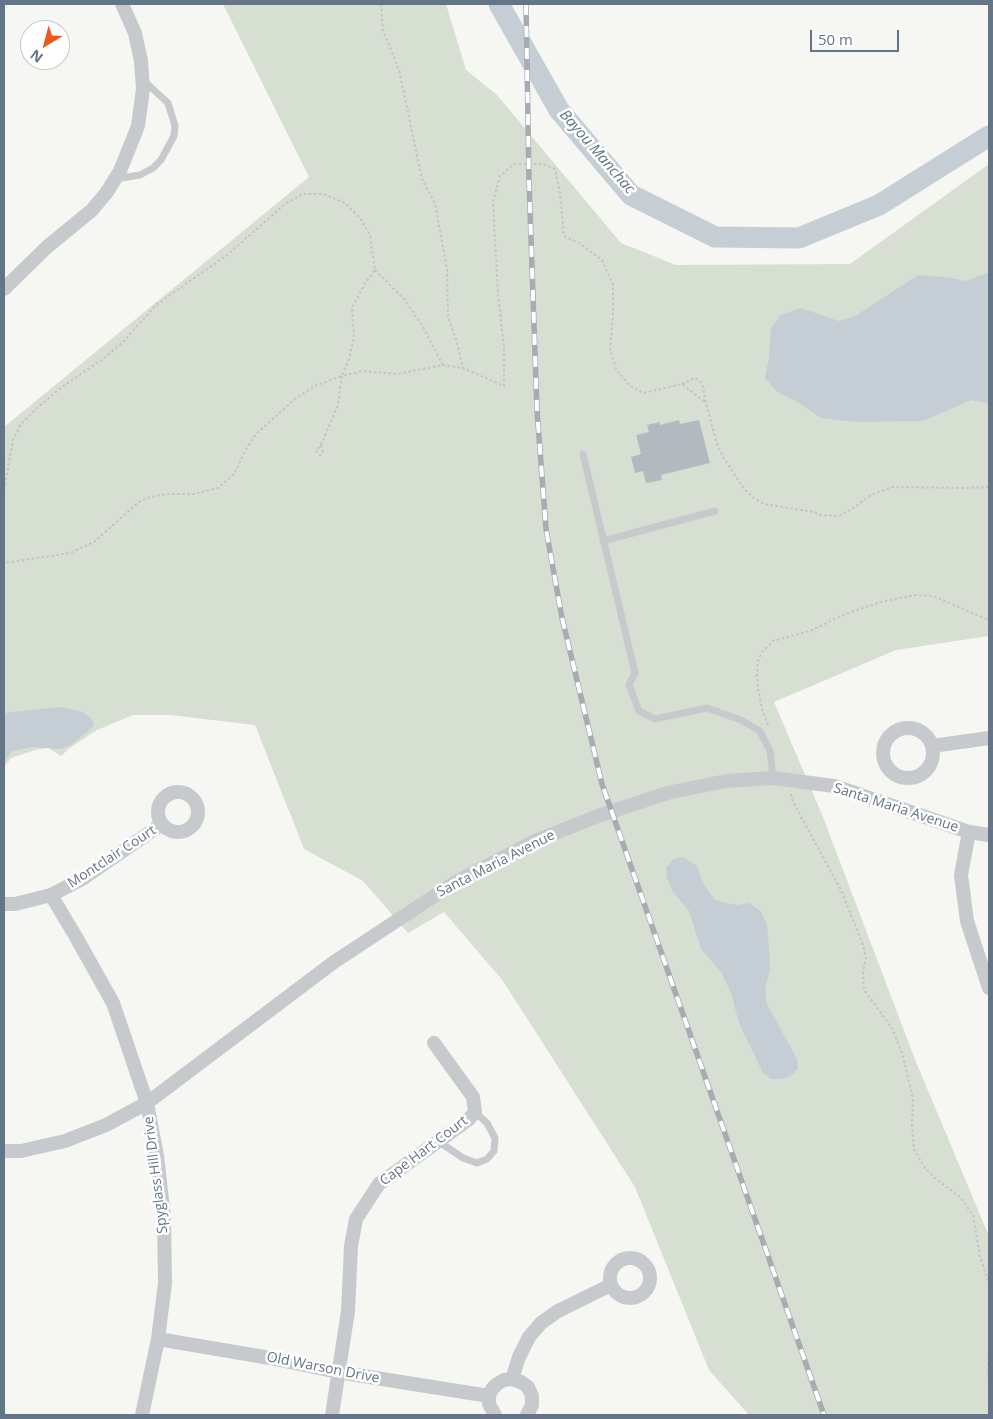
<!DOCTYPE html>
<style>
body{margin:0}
#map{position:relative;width:993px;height:1419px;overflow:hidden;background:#f6f6f3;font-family:"Open Sans",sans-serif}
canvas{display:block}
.frame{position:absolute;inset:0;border:5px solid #637586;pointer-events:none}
.north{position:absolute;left:20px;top:20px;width:50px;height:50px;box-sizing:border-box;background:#fff;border:1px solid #c1c8cf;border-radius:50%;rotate:217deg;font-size:14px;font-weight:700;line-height:20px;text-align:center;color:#637586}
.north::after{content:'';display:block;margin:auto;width:18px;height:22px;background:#ef561a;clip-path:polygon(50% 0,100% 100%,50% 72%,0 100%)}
.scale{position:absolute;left:810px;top:30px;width:89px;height:22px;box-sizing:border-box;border:2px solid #637586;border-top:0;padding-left:6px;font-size:15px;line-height:18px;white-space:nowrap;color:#637586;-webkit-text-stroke:4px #fff;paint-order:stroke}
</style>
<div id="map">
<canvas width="993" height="1419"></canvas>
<div class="frame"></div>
<div class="north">N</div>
<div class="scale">50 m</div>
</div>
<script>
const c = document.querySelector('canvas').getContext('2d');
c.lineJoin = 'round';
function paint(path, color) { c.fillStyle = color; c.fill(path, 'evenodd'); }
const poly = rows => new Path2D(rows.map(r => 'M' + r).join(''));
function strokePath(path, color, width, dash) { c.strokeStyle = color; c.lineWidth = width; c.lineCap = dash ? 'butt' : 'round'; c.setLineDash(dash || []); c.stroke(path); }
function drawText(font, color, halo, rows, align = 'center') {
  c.font = font + ' "Open Sans",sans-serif'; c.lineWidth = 5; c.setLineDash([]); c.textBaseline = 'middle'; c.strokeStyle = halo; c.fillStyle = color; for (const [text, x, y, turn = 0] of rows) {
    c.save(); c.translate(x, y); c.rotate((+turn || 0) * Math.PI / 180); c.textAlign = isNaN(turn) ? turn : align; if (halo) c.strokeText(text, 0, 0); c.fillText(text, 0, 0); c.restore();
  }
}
paint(poly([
 [223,4,446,4,466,70,497,95,621,243,676,265,850,264,989,164,989,636,896,650,774,702,823,817,916,1062,989,1236,989,1415,749,1415,709,1370,635,1187,503,981,444,912,408,933,363,881,304,849,255,725,170,715,133,715,97,730,71,747,61,756,48,748,35,750,11,758,4,767,4,427,309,177]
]), '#d7dfd3');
paint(poly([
 [989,272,989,404,971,400,923,421,855,422,821,418,799,403,776,391,765,378,769,357,771,328,780,315,801,308,839,321,855,316,918,275,952,278,966,281],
 [61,707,83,712,91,718,94,726,71,745,60,749,32,747,12,751,4,763,4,713],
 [683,857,697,866,703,883,714,899,725,903,738,905,749,903,761,911,767,926,769,947,770,970,765,989,767,1004,797,1059,798,1068,793,1074,783,1079,771,1079,763,1073,739,1023,731,993,721,972,701,949,689,911,673,892,667,878,666,868,673,859]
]), '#c5ced4');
strokePath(poly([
 [499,4,559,110,631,195,715,237,799,238,879,205,989,136]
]), '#c5ced4', 21);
paint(poly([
 [679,420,680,424,699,420,710,463,661,475,662,480,646,483,643,471,635,473,631,457,641,454,636,435,649,432,647,425,660,422,660,425]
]), '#b3babf');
strokePath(poly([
 [381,4,383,30,399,70,422,179,435,203,447,269,448,316,457,343,463,368],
 [375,270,404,299,423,327,443,365],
 [682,384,695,378,702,383,706,403,717,444,723,457,745,490,754,498,764,504,814,512,820,515,839,516,849,511,871,495,892,487,965,488,989,487],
 [321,445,323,452,320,455,316,451,321,445,338,405,342,376,363,371,397,374,443,365,463,368,504,386,504,347,498,294,493,202,500,176,514,164,543,164,555,169,560,193,564,236,579,243,602,260,613,285,613,317,610,348,616,369,629,385,643,393,682,384,706,403],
 [4,490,13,440,21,424,36,409,62,387,103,359,122,343,156,305,227,255,285,204,303,194,323,194,345,203,360,218,370,235,375,270,365,283,352,308,354,337,349,359,342,376,317,385,296,398,256,434,245,451,234,474,218,488,194,494,168,494,150,497,139,502,94,542,70,553,4,563],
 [768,725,762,709,758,689,757,675,758,661,762,652,773,641,810,631,845,614,881,602,916,595,933,596,989,620],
 [791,794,793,802,841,890,863,945,866,958,863,972,864,990,892,1028,902,1053,913,1098,912,1126,914,1149,924,1167,936,1179,960,1197,973,1215,980,1257,989,1283],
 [989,1348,988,1367,989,1384]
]), '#c2c3c5', 2, [2.5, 2.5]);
strokePath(poly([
 [115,179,140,175,153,168,161,160,174,136,175,126,168,103,143,80],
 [583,454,635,673,629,685,639,711,655,719,707,708,741,720,760,731,770,751,773,778],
 [603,541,715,511],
 [438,1141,463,1158,477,1163,487,1159,494,1151,495,1138,487,1123,475,1112]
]), '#c6cacd', 7);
strokePath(poly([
 [4,289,47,247,92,210,107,192,120,171,138,126,143,89,141,61,135,33,122,4],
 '883 753a25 25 0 1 1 50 0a25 25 0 1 1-50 0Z',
 [932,746,989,738],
 '158 812a20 20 0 1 1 40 0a20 20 0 1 1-40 0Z',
 [969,832,961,875,967,921,989,988],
 [51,895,76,937,113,1003,147,1103,157,1156,164,1217,165,1283,158,1339,142,1415],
 [4,904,15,904,51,895,82,879,162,824],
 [4,1151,21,1151,65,1141,106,1125,147,1103,334,962,454,883,535,841,598,816,667,793,726,781,773,778,834,786,969,832,989,835],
 '610 1278a20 20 0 1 1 40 0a20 20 0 1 1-40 0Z',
 [158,1339,270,1358,338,1372,489,1396],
 [512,1379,519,1357,529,1337,541,1323,558,1311,611,1285],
 [332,1415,348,1311,351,1246,356,1219,379,1184,469,1119,475,1112,473,1097,434,1043],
 [495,1415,489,1404,489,1396,492,1389,497,1384,504,1380,512,1379,521,1382,528,1387,532,1396,532,1405,527,1415]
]), '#c6cacd', 14);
const rail = poly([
 [526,4,529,181,537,410,546,529,562,618,602,784,824,1415]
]);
strokePath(rail, '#a6acb2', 5.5);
strokePath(rail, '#fff', 4, [11]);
drawText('14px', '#637586', '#fff', [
 ["Santa Maria Avenue",896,808,18],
 ["Montclair Court",112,857,-33],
 ["Santa Maria Avenue",496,864,-27],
 ["Cape Hart Court",424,1151,-37],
 ["Spyglass Hill Drive",156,1175,-97],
 ["Old Warson Drive",323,1368,11]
]);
drawText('italic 15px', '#5f7783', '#fff', [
 ["Bayou Manchac",597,152,49]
]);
</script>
